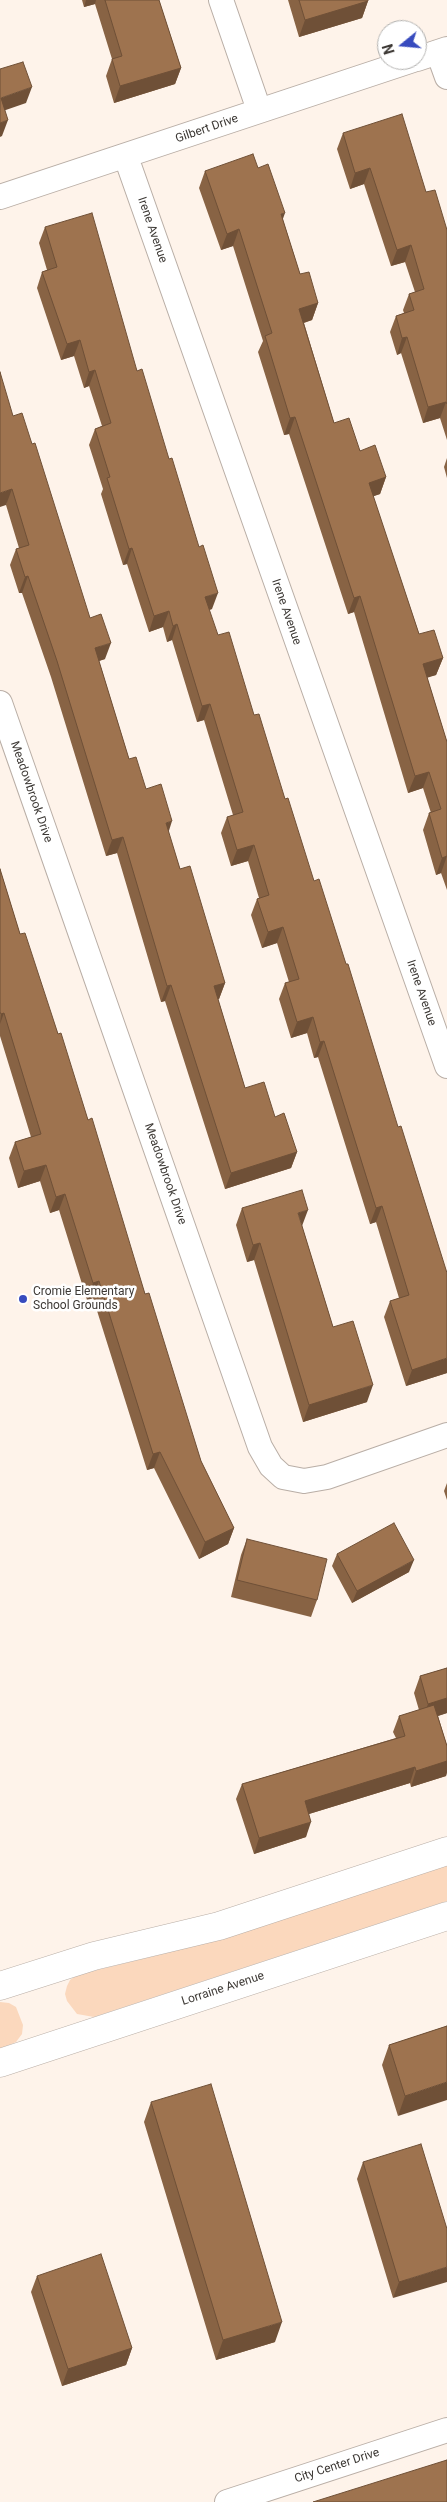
<!DOCTYPE html>
<style>
body{margin:0}
#map{position:relative;width:447px;height:2502px;overflow:hidden;background:#fef3ea;font-family:Roboto,sans-serif}
canvas{display:block}
.north{position:absolute;left:377px;top:20px;width:50px;height:50px;box-sizing:border-box;background:#fff;border:1px solid #b1b0ae;border-radius:50%;rotate:253deg;font-size:14px;font-weight:700;line-height:20px;text-align:center;color:#3d3935}
.north::after{content:'';display:block;margin:auto;width:18px;height:22px;background:#374bbe;clip-path:polygon(50% 0,100% 100%,50% 72%,0 100%)}
</style>
<div id="map">
<canvas width="447" height="2502"></canvas>
<div class="north">N</div>
</div>
<script>
const c = document.querySelector('canvas').getContext('2d');
c.lineJoin = 'round';
function paint(path, color) { c.fillStyle = color; c.fill(path, 'evenodd'); }
const poly = rows => new Path2D(rows.map(r => 'M' + r).join(''));
function strokePath(path, color, width, dash) { c.strokeStyle = color; c.lineWidth = width; c.lineCap = dash ? 'butt' : 'round'; c.setLineDash(dash || []); c.stroke(path); }
function drawText(font, color, halo, rows, align = 'center') {
  c.font = font + ' Roboto,sans-serif'; c.lineWidth = 5; c.setLineDash([]); c.textBaseline = 'middle'; c.strokeStyle = halo; c.fillStyle = color; for (const [text, x, y, turn = 0] of rows) {
    c.save(); c.translate(x, y); c.rotate((+turn || 0) * Math.PI / 180); c.textAlign = isNaN(turn) ? turn : align; if (halo) c.strokeText(text, 0, 0); c.fillText(text, 0, 0); c.restore();
  }
}
paint(poly([
 [447,1865,447,1901,94,2017,77,2014,67,2001,65,1994,67,1986,70,1980,77,1975,219,1940],
 [0,2002,9,2003,16,2007,23,2025,22,2034,16,2042,0,2049]
]), '#fbd8bd');
const street = poly([
 [221,0,259,110],
 [438,52,447,77],
 [417,59,447,49],
 [126,157,447,1066],
 [0,197,413,60],
 [0,703,260,1447,271,1466,283,1477,304,1481,327,1477,447,1435],
 [227,2502,447,2430]
]);
const secondary = poly([
 [0,1986,94,1956,219,1926,447,1851],
 [0,2063,447,1916]
]);
strokePath(street, '#b9aea6', 26);
strokePath(secondary, '#b9aea6', 29);
strokePath(street, '#fff', 24);
strokePath(secondary, '#fff', 28);
paint(poly([
 [82,0,159,0,181,68,175,84,114,103,106,76,112,59,95,4,84,7],
 [288,0,368,0,368,1,362,18,299,37],
 [343,133,426,192,447,230,447,440,440,418,423,423,401,353,397,355,390,332,396,316,404,313,403,310,409,294,415,292,405,262,391,266,364,184,350,189,337,149],
 [258,168,283,220,300,274,318,303,312,320,304,323,334,423,386,477,380,494,373,496,419,634,443,658,436,675,427,677,447,742,447,890,441,873,436,875,423,830,429,813,431,813,423,788,408,793,354,612,348,614,289,434,284,435,258,352,263,341,233,246,221,250,199,188,205,171],
 [45,227,137,371,212,609,209,610,447,1373,406,1386,384,1317,390,1301,399,1298,376,1222,370,1224,318,1057,314,1058,307,1033,291,1038,279,999,285,983,289,982,277,943,262,948,251,915,257,899,259,898,248,861,231,866,221,833,227,817,233,815,204,720,197,722,172,640,167,642,163,627,149,632,127,564,123,565,101,494,103,489,89,445,95,429,102,426,89,386,84,388,74,356,61,360,37,288,42,272,47,270,39,243],
 [13,416,105,659,99,661,129,759,168,832,180,869,225,983,219,999,218,999,245,1088,275,1117,297,1152,291,1168,225,1189,165,1001,161,1002,117,853,106,856,51,677,22,593,19,593,10,565,16,549,19,548,6,505],
 [447,458,447,478,444,467],
 [0,869,20,934,58,1034,88,1120,145,1294,201,1461,234,1528,228,1544,199,1559,154,1468,147,1470,93,1298,87,1300,59,1210,50,1213,40,1181,18,1188,9,1158,15,1142,31,1137,0,1036],
 [242,1208,302,1226,333,1327,367,1402,303,1422,254,1260,247,1262,236,1225],
 [447,1483,447,1500,444,1491],
 [247,1539,317,1600,311,1617,231,1597,241,1555],
 [337,1554,409,1572,352,1603,332,1566],
 [447,1668,447,1713,438,1716,447,1746,447,1772,446,1776,411,1787,410,1783,309,1814,306,1837,254,1854,236,1799,242,1784,396,1738,393,1732,399,1716,419,1710,414,1693,420,1676],
 [447,2026,398,2116,382,2065,389,2045],
 [151,2102,275,2342,216,2360,144,2122],
 [363,2162,447,2229,393,2298,357,2179],
 [37,2276,132,2348,126,2365,62,2386,31,2292]
]), '#886344');
paint(poly([
 [86,0,96,0,95,4,84,7],
 [368,1,362,18,299,37,305,20],
 [181,68,175,84,114,103,120,86],
 [32,87,26,103,0,112,1,98],
 [8,120,2,136,0,137,0,123],
 [370,168,364,184,350,189,355,173],
 [285,213,279,230,281,214],
 [239,229,233,246,221,250,227,234],
 [411,245,405,262,391,266,397,250],
 [318,303,312,320,293,326,299,309],
 [407,337,401,353,397,355,402,338],
 [80,340,74,356,61,360,67,344],
 [95,370,89,386,84,388,89,372],
 [446,402,440,418,423,423,428,407],
 [295,417,289,434,284,435,290,418],
 [386,477,380,494,363,500,369,483],
 [12,489,6,505,0,507,0,493],
 [132,548,127,564,123,565,129,549],
 [28,576,22,593,19,593,25,577],
 [218,593,212,609,199,613,205,597],
 [360,596,354,612,348,614,354,598],
 [169,611,163,627,149,632,154,616],
 [177,624,172,640,167,642,173,626],
 [111,643,105,659,89,664,95,648],
 [443,658,436,675,417,681,423,664],
 [210,704,204,720,197,722,202,706],
 [429,772,423,788,408,793,415,776],
 [172,821,167,837,166,823],
 [123,837,117,853,106,856,112,840],
 [254,845,248,861,231,866,237,850],
 [447,856,441,873,436,875,442,858],
 [283,927,277,943,262,948,268,932],
 [225,983,219,999,208,1002,214,986],
 [171,985,165,1001,161,1002,167,986],
 [4,1013,0,1024,1,1014],
 [313,1017,307,1033,291,1038,297,1022],
 [324,1041,318,1057,314,1058,320,1042],
 [297,1152,291,1168,225,1189,231,1173],
 [46,1165,40,1181,18,1188,24,1171],
 [65,1194,59,1210,50,1213,56,1197],
 [382,1206,376,1222,370,1224,376,1208],
 [308,1210,302,1226,298,1213],
 [260,1243,254,1260,247,1262,253,1245],
 [99,1281,93,1298,87,1300,93,1283],
 [447,1358,447,1373,406,1386,412,1370],
 [373,1385,367,1402,303,1422,309,1405],
 [160,1452,154,1468,147,1470,153,1454],
 [234,1528,228,1544,199,1559,205,1542],
 [414,1560,409,1572,352,1603,357,1591],
 [447,1698,447,1713,422,1721,428,1704],
 [447,1761,447,1772,446,1776,411,1787,416,1771],
 [415,1767,410,1783,299,1817,305,1801],
 [311,1822,306,1837,254,1854,259,1838],
 [447,2082,447,2100,398,2116,405,2096],
 [447,2267,447,2282,393,2298,399,2282],
 [282,2322,275,2342,216,2360,223,2340],
 [132,2348,126,2365,62,2386,68,2369]
]), '#6f5037');
const building = poly([
 [105,0,159,0,181,68,120,86,112,59,122,56,105,0],
 [299,0,368,0,368,1,305,20,299,0],
 [23,62,32,87,1,98,8,120,0,123,0,69,23,62],
 [402,114,426,192,435,190,447,230,447,404,446,402,428,407,407,337,402,338,396,316,414,310,409,294,424,289,411,245,397,250,370,168,355,173,343,133,402,114],
 [253,154,258,168,268,164,285,213,281,214,300,274,309,272,318,303,299,309,334,423,349,418,360,451,375,445,386,477,369,483,419,634,434,630,443,658,423,664,447,742,447,856,442,858,429,813,441,809,429,772,415,776,360,596,354,598,295,417,290,418,265,336,272,333,239,229,227,234,205,171,253,154],
 [92,213,137,371,142,369,169,459,172,458,199,547,203,545,218,593,205,597,218,635,229,632,254,715,259,714,285,799,288,798,314,881,319,879,346,964,348,964,398,1127,401,1126,447,1273,447,1358,412,1370,390,1301,409,1295,382,1206,376,1208,324,1041,320,1042,313,1017,297,1022,285,983,299,979,283,927,268,932,257,899,269,895,254,845,237,850,227,817,243,812,210,704,202,706,177,624,173,626,169,611,154,616,132,548,129,549,107,478,110,477,95,429,111,423,95,370,89,372,80,340,67,344,42,272,57,267,45,227,92,213],
 [0,372,13,416,22,413,32,444,35,443,90,618,101,614,111,643,95,648,129,759,136,757,146,789,161,784,172,821,166,823,180,869,190,866,225,983,214,986,245,1088,264,1082,275,1117,284,1113,297,1152,231,1173,171,985,167,986,123,837,112,840,57,661,28,576,25,577,16,549,29,545,12,489,0,493,0,372],
 [0,869,20,934,25,933,58,1034,61,1033,88,1120,92,1118,145,1294,149,1293,201,1461,234,1528,205,1542,160,1452,153,1454,99,1281,93,1283,65,1194,56,1197,46,1165,24,1171,15,1142,41,1134,4,1013,1,1014,0,1012,0,869],
 [302,1190,308,1210,298,1213,333,1327,353,1321,373,1385,309,1405,260,1243,253,1245,242,1208,302,1190],
 [394,1523,414,1560,357,1591,337,1554,394,1523],
 [247,1539,327,1559,317,1600,237,1580,247,1539],
 [447,1668,447,1698,428,1704,420,1676,447,1668],
 [434,1705,447,1746,447,1761,416,1771,415,1767,305,1801,311,1822,259,1838,242,1784,405,1736,399,1716,434,1705],
 [447,2026,447,2082,405,2096,389,2045,447,2026],
 [211,2084,282,2322,223,2340,151,2102,211,2084],
 [421,2144,447,2229,447,2267,399,2282,363,2162,421,2144],
 [101,2254,132,2348,68,2369,37,2276,101,2254],
 [447,2460,447,2502,313,2502,447,2460]
]);
paint(building, '#9e734f');
strokePath(building, '#6f5037', 1);
for (const [x, y, r, color] of [
 [23,1299,5,"#374bbe"]
]) { const dot = new Path2D(); dot.arc(x, y, r, 0, 2 * Math.PI); c.fillStyle = color; c.fill(dot); strokePath(dot, '#fff', 2); }
drawText('12px', '#3d3935', '#fff', [
 ["Gilbert Drive",207,129,-19],
 ["Irene Avenue",152,230,71],
 ["Irene Avenue",286,612,71],
 ["Meadowbrook Drive",31,792,71],
 ["Irene Avenue",421,993,71],
 ["Meadowbrook Drive",165,1174,71],
 ["Lorraine Avenue",223,1989,-18],
 ["City Center Drive",337,2466,-18]
]);
drawText('12px', '#3d3935', '#fff', [
 ["Cromie Elementary",33,1292],
 ["School Grounds",33,1306]
], 'left');
</script>
